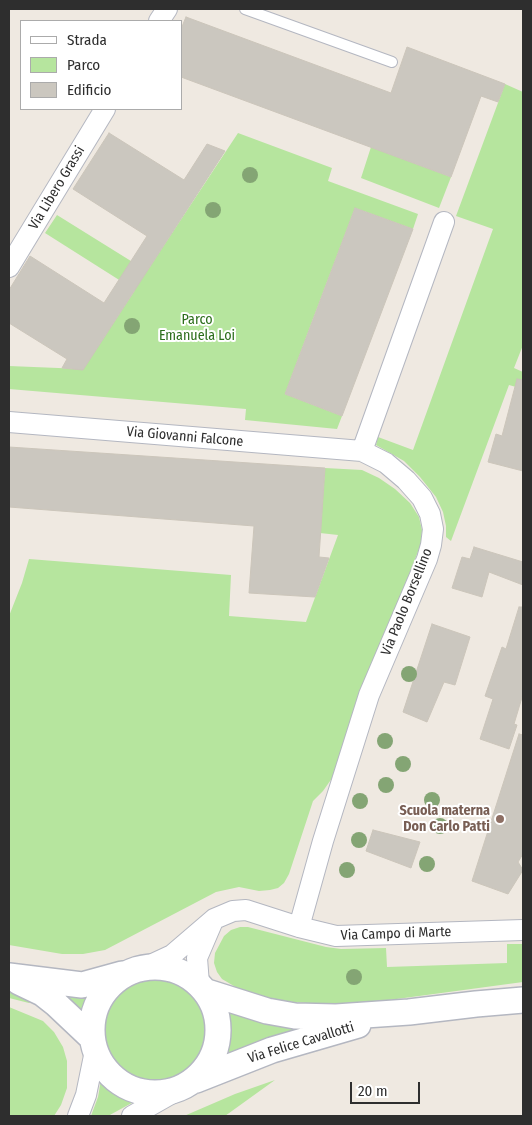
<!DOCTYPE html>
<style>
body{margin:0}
#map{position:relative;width:532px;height:1125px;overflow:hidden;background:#efe9e1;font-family:"Fira Sans Condensed",sans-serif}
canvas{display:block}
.frame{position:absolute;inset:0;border:10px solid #2e2e2e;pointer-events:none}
.legend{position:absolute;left:20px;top:20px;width:162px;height:90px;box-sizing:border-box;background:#fff;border:1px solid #ababab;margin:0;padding:6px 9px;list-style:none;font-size:15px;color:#2e2e2e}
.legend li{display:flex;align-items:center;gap:10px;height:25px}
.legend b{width:25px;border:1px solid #ababab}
.scale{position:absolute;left:350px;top:1082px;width:70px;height:22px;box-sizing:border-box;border:2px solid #2e2e2e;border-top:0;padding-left:6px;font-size:15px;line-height:18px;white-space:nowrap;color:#2e2e2e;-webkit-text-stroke:4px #fff;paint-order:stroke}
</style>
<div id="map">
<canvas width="532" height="1125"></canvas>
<div class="frame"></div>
<ul class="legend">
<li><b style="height:6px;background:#fff"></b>Strada</li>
<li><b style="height:14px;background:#b6e59e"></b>Parco</li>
<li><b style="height:14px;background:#cbc7bf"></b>Edificio</li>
</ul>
<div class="scale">20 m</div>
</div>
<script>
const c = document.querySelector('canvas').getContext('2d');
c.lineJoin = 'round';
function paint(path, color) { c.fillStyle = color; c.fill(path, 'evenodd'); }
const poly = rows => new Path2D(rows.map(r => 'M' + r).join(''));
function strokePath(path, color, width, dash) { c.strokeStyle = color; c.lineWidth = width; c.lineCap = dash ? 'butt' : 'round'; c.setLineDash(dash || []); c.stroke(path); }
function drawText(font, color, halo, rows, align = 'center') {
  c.font = font + ' "Fira Sans Condensed",sans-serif'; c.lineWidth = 4; c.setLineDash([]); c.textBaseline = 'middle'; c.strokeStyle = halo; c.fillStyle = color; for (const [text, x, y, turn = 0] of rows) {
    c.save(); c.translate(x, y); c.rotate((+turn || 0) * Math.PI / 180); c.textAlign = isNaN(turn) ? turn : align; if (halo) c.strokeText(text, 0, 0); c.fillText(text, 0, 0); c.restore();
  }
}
paint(poly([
 [505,84,523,92,523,345,514,368,523,372,523,389,509,385,451,541,446,537,446,526,443,512,436,497,420,477,404,461,376,445,378,437,413,450,493,229,456,216],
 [238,133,332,168,328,181,418,214,413,229,355,208,313,319,285,394,342,416,337,429,245,420,246,409,9,389,9,366,83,369,135,290,45,233,57,215,147,271],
 [371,147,451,177,439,208,361,178],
 [325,468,362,470,379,478,395,489,410,503,419,517,422,530,421,544,361,697,335,774,323,791,313,801,289,874,284,883,278,888,270,890,259,891,239,887,216,892,105,950,83,954,62,954,9,945,9,616,22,583,29,559,231,575,229,616,306,622,338,535,320,533],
 [240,927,248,927,326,947,341,949,386,948,387,967,507,963,507,944,523,944,523,982,367,1003,320,1004,293,1002,257,996,244,992,222,979,217,972,214,963,215,953,224,936,231,930],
 '103 1030a53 53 0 1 1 106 0a53 53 0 1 1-106 0Z',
 [9,988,32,1001,29,1003,9,998],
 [96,990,89,1004,85,1017,68,997,60,991],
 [9,1007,43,1021,54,1032,63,1047,67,1061,67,1088,61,1105,54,1116,9,1116],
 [227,1008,332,1020,222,1058,228,1041,229,1025],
 [102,1074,104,1074,120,1088,138,1095,139,1099,108,1116,91,1116,98,1097],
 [275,1080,225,1116,184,1116,235,1094]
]), '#b6e59e');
const building = poly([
 [186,17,391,93,407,47,505,84,498,102,481,96,451,177,181,77,181,29,186,17],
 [109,133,184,180,207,144,225,151,83,370,62,368,67,359,9,323,9,290,30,256,104,303,147,236,73,189,109,133],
 [355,208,413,229,342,416,285,394,355,208],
 [517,379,523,380,523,471,488,462,496,434,502,436,517,379],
 [9,447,325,468,319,557,329,558,315,597,249,593,254,526,9,507,9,447],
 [474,547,523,562,523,585,489,572,482,597,452,588,462,557,470,559,474,547],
 [519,607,523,607,523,694,514,724,517,725,509,749,480,739,493,699,485,696,502,647,506,649,519,607],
 [432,624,470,637,455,685,444,682,427,722,403,712,432,624],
 [519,734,523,735,523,854,518,862,523,870,508,894,472,881,519,734],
 [373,830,420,842,411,868,366,851,373,830]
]);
paint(building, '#cbc7bf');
strokePath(building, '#cbc5ba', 1);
const service = poly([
 [245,9,392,62]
]);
const minor = poly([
 [159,21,167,9],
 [9,267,105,109],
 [9,422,362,451],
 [299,927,323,841,369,695,427,559,431,545,433,529,430,514,422,498,406,480,386,463,362,451,444,222],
 [144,968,172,955,214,919,233,911,246,910,299,927,336,936,523,930],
 [199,984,197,958,212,923],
 [78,1116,86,1095,95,1051],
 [132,1116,176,1091]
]);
const tertiary = poly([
 '92 1030a63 63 0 1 1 126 0a63 63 0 1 1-126 0Z',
 [9,976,82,985,122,974],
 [19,982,42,993,56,1004,92,1038],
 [207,992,267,1011,295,1016,336,1017,409,1012,476,1004,523,1000],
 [196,1080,272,1050,358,1025]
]);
strokePath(service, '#b4b7c1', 12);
strokePath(minor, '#b4b7c1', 22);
strokePath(tertiary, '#b4b7c1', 28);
strokePath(service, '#fff', 10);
strokePath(minor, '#fff', 20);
strokePath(tertiary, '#fff', 25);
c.fillStyle = '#84a574';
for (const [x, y] of [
 [250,175],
 [213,210],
 [132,326],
 [409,674],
 [385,741],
 [403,764],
 [386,785],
 [432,800],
 [360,801],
 [440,826],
 [359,840],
 [427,864],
 [347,870],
 [354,977]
]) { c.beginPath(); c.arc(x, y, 8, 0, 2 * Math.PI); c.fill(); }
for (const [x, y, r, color] of [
 [500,819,5,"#8d6e63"]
]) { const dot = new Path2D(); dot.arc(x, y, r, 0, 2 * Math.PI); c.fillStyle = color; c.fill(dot); strokePath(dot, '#fff', 2); }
drawText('14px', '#2e2e2e', '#fff', [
 ["Via Libero Grassi",57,188,-59],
 ["Via Giovanni Falcone",185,437,5],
 ["Via Paolo Borsellino",407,602,-68],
 ["Via Campo di Marte",396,934,-2],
 ["Via Felice Cavallotti",301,1043,-17]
]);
drawText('14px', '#2c6e1b', '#fff', [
 ["Parco",197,320],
 ["Emanuela Loi",197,336]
]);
drawText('bold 14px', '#785e54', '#fff', [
 ["Scuola materna",490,811],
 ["Don Carlo Patti",490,827]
], 'right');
</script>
